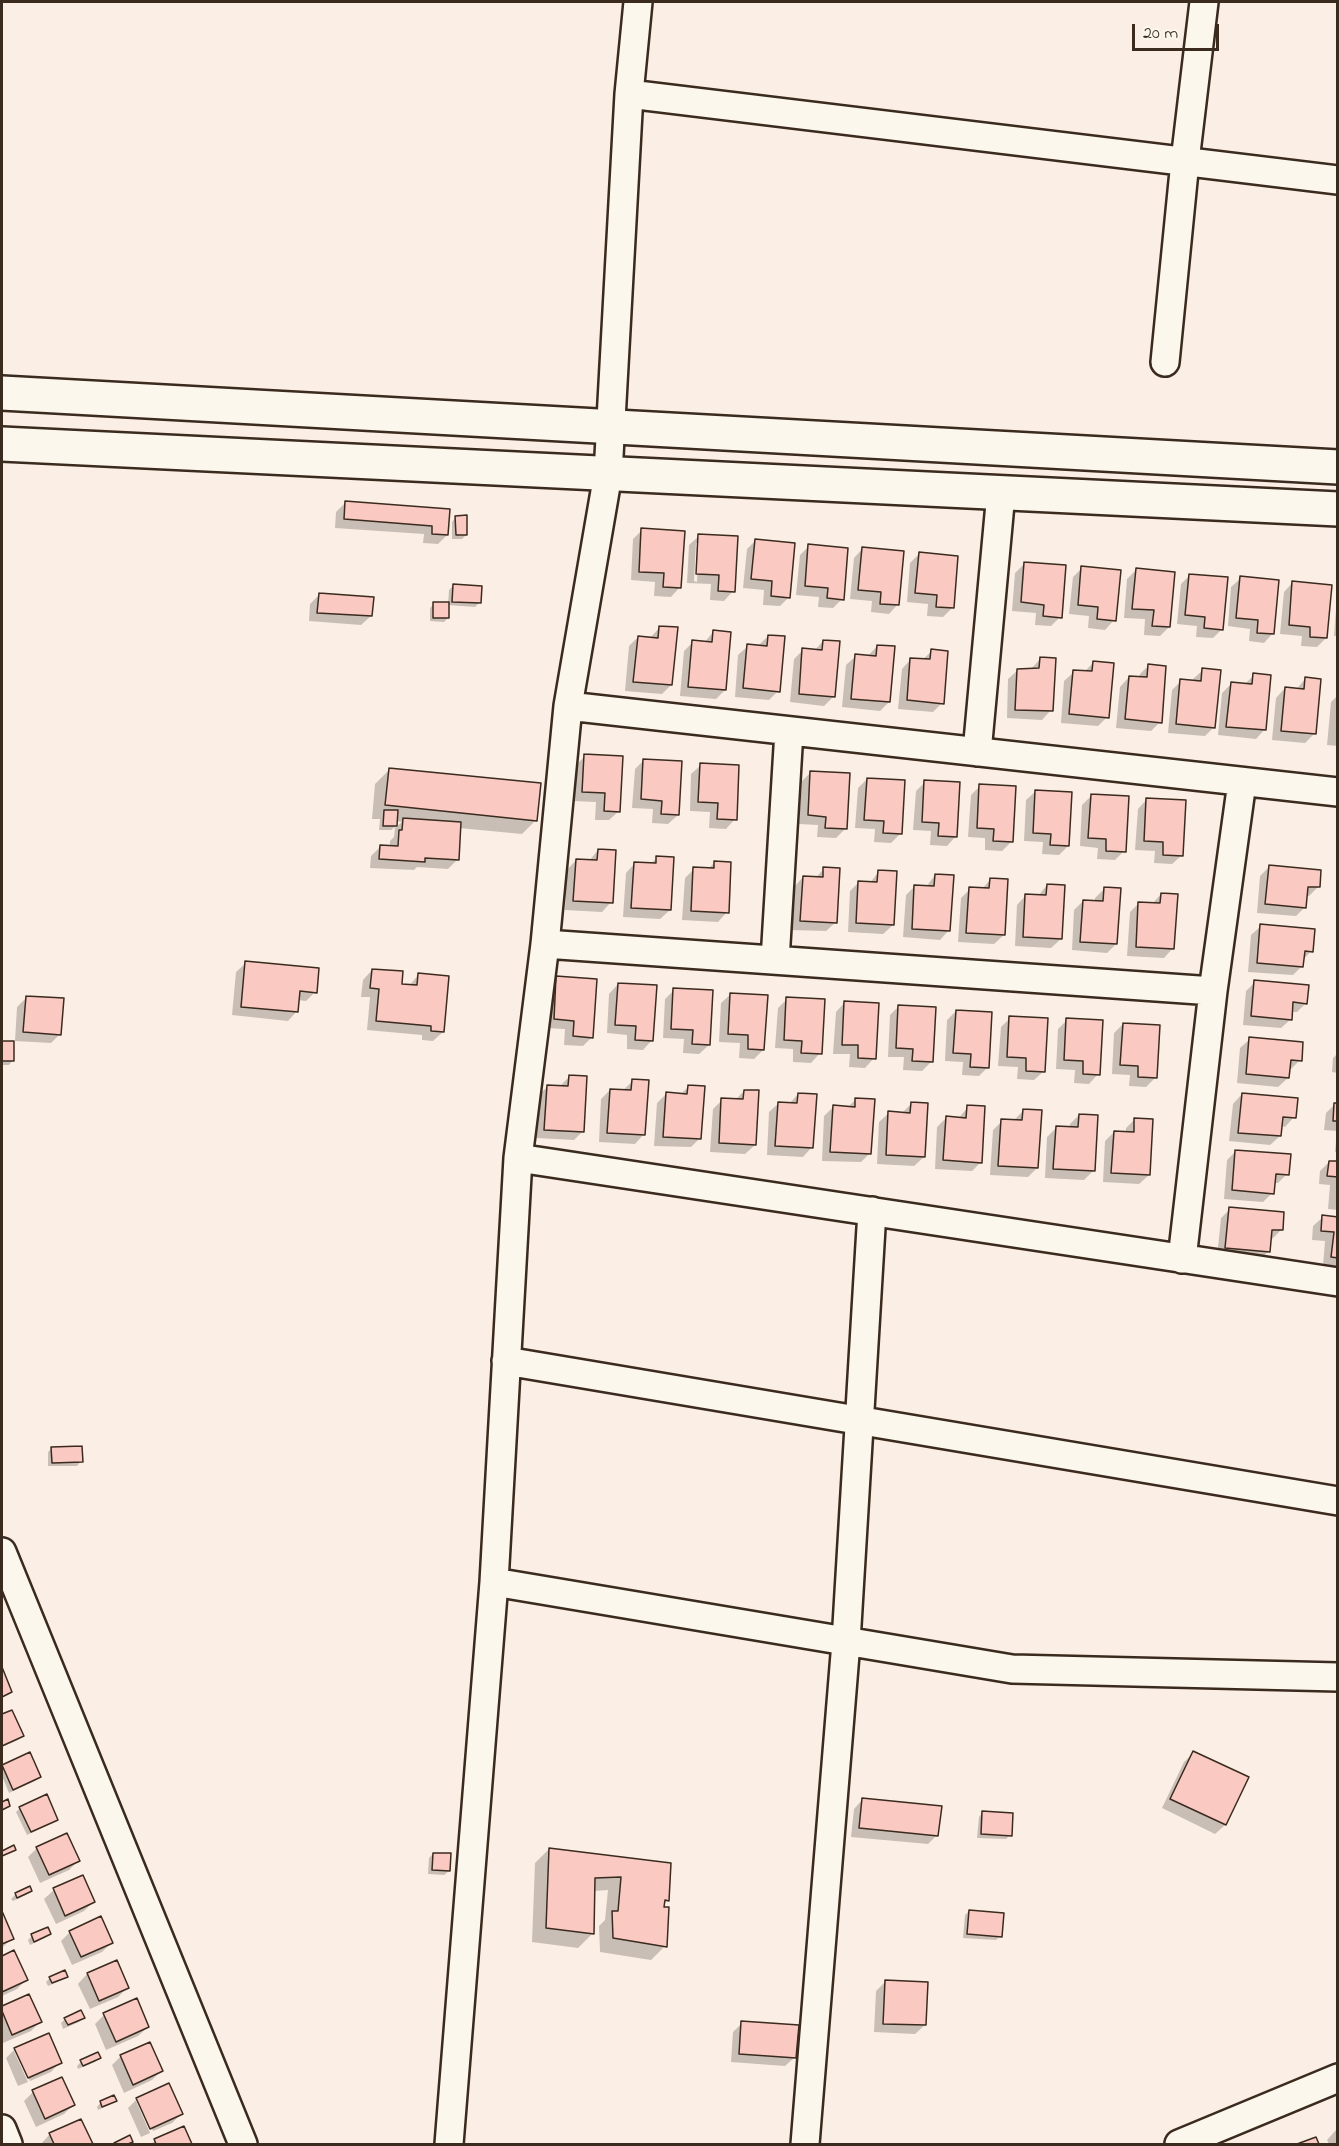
<!DOCTYPE html>
<style>
body{margin:0}
#map{position:relative;width:1339px;height:2146px;overflow:hidden;background:#fbeee4;font-family:"Indie Flower",sans-serif}
canvas{display:block}
.frame{position:absolute;inset:0;border:3px solid #3b2a1e;pointer-events:none}
.scale{position:absolute;left:1132px;top:24px;width:87px;height:27px;box-sizing:border-box;border:3px solid #3b2a1e;border-top:0;padding-left:8px;font-size:18px;line-height:21px;white-space:nowrap;color:#3b2a1e;-webkit-text-stroke:4px #fbf7ec;paint-order:stroke}
</style>
<div id="map">
<canvas width="1339" height="2146"></canvas>
<div class="frame"></div>
<div class="scale">20 m</div>
</div>
<script>
const c = document.querySelector('canvas').getContext('2d');
c.lineJoin = 'round';
function paint(path, color) { c.fillStyle = color; c.fill(path, 'evenodd'); }
const poly = rows => new Path2D(rows.map(r => 'M' + r).join(''));
function strokePath(path, color, width, dash) { c.strokeStyle = color; c.lineWidth = width; c.lineCap = dash ? 'butt' : 'round'; c.setLineDash(dash || []); c.stroke(path); }
paint(poly([
 [346,502,449,510,447,535,438,544,423,543,424,534,335,528,336,512],
 [456,517,466,535,462,539,452,539,452,522],
 [642,530,680,587,671,597,654,596,655,582,631,580,633,539],
 [699,536,733,591,724,601,710,600,711,584,687,583,689,545],
 [696,543,699,543,697,582,694,581],
 [756,540,789,597,780,606,763,605,764,590,743,588,747,549],
 [809,546,842,599,833,608,818,607,819,597,796,595,800,555],
 [863,548,898,604,889,614,871,612,872,601,850,599,854,558],
 [919,554,952,608,943,617,927,616,928,604,907,602,910,563],
 [1025,563,1060,617,1051,626,1035,625,1036,613,1012,611,1015,573],
 [1082,568,1114,620,1105,630,1088,628,1089,616,1069,614,1073,577],
 [1136,570,1169,627,1160,636,1144,635,1145,619,1124,618,1127,579],
 [1190,575,1222,629,1213,638,1196,637,1197,626,1177,624,1181,584],
 [1241,578,1273,633,1264,643,1249,641,1250,629,1228,626,1231,587],
 [1293,582,1326,638,1317,647,1301,646,1302,636,1280,634,1284,592],
 [453,586,480,602,475,607,448,605,448,618,444,622,430,621,430,608,434,604,448,604,449,590],
 [319,595,371,616,361,625,309,621,310,604],
 [1337,596,1338,596,1338,636,1334,636],
 [660,627,671,685,662,694,625,691,629,646,638,637,650,638],
 [714,631,725,690,716,699,680,696,684,651,693,642,704,643],
 [768,636,778,691,769,700,735,697,738,655,748,646,759,645],
 [823,641,834,696,824,706,790,702,794,659,803,650,814,651],
 [877,646,889,702,880,711,842,707,846,665,856,656,868,656],
 [932,651,942,703,933,712,898,709,902,669,911,659,922,660],
 [1041,658,1051,710,1042,720,1007,718,1008,679,1018,670,1031,669],
 [1094,662,1107,717,1098,726,1061,723,1064,681,1074,672,1084,672],
 [1149,665,1160,722,1151,731,1116,728,1120,687,1129,677,1139,678,1140,674],
 [1203,670,1214,727,1205,736,1168,733,1172,690,1181,681,1193,682,1193,679],
 [1254,675,1265,729,1256,739,1218,735,1222,693,1231,684,1244,685],
 [1305,679,1314,734,1305,743,1272,740,1276,698,1285,688,1296,690],
 [1338,695,1338,746,1327,745,1331,702],
 [585,756,619,811,609,820,595,820,596,802,573,801,576,765],
 [644,760,678,815,668,824,652,823,653,809,632,808,635,769],
 [701,765,735,819,726,829,709,828,710,812,690,811,691,774],
 [389,770,536,820,522,834,459,828,457,860,448,869,417,867,414,870,370,868,371,856,380,847,390,847,390,841,394,837,395,827,391,830,379,830,380,819,372,819,375,784],
 [396,821,402,822,395,828],
 [811,772,845,829,836,838,817,837,818,825,799,824,802,781],
 [867,779,900,834,891,843,874,842,875,829,855,828,858,788],
 [925,782,956,836,947,846,930,845,931,831,913,830,916,791],
 [980,786,1011,842,1002,851,985,850,985,838,968,837,971,795],
 [1036,791,1068,846,1059,855,1042,854,1043,842,1024,841,1026,800],
 [1091,796,1124,851,1115,860,1097,859,1098,848,1080,846,1082,805],
 [1147,799,1182,855,1172,864,1154,863,1155,851,1135,850,1138,809],
 [598,850,611,902,602,912,565,910,567,870,576,860,589,861],
 [657,858,670,910,660,919,623,917,626,873,635,863,650,864],
 [715,862,727,912,718,922,682,920,685,878,694,869,708,869],
 [1269,867,1318,887,1309,896,1306,896,1305,907,1296,916,1257,913,1260,876],
 [824,869,836,922,826,931,791,930,794,887,803,877,815,878],
 [879,871,893,925,883,934,848,932,850,891,859,882,870,883],
 [935,875,949,930,940,940,903,937,906,895,915,886,926,887],
 [990,880,1004,935,994,944,958,942,961,898,970,889,981,890],
 [1047,885,1061,939,1051,948,1015,946,1017,905,1026,895,1038,896],
 [1104,889,1116,944,1107,953,1072,950,1074,910,1083,901,1095,902,1095,898],
 [1161,894,1173,948,1164,958,1127,956,1130,912,1139,903,1152,904],
 [1261,926,1311,951,1303,960,1302,966,1293,975,1248,972,1251,935],
 [246,963,315,992,306,1001,298,1000,297,1011,288,1021,232,1015,236,972],
 [372,970,400,985,409,986,419,974,443,1032,433,1041,422,1040,422,1035,367,1030,370,997,361,997,363,980],
 [557,978,592,1037,583,1046,564,1045,565,1029,545,1028,548,987],
 [1255,982,1306,1003,1297,1012,1291,1012,1291,1019,1281,1028,1243,1025,1246,991],
 [618,984,652,1040,643,1050,627,1049,627,1035,607,1033,609,994],
 [674,990,709,1045,699,1054,683,1053,684,1039,663,1038,665,999],
 [731,994,763,1050,754,1059,739,1058,740,1043,719,1042,721,1003],
 [26,998,60,1034,51,1043,15,1041,17,1007],
 [787,999,820,1053,811,1063,793,1062,793,1049,775,1048,778,1008],
 [845,1002,874,1058,865,1068,849,1067,850,1054,833,1054,836,1012],
 [899,1006,931,1062,922,1071,903,1070,904,1057,888,1057,890,1015],
 [956,1011,988,1067,979,1076,962,1075,963,1062,945,1061,947,1020],
 [1010,1018,1044,1071,1034,1080,1017,1079,1018,1067,998,1066,1001,1027],
 [1067,1020,1098,1074,1089,1084,1074,1083,1075,1070,1056,1069,1058,1029],
 [1123,1024,1155,1078,1146,1087,1129,1086,1130,1075,1112,1074,1114,1033],
 [1250,1039,1300,1060,1291,1069,1288,1069,1288,1078,1278,1087,1237,1083,1240,1048],
 [2,1043,13,1043,13,1060,9,1065,2,1065],
 [1338,1053,1338,1073,1332,1072,1333,1058],
 [569,1077,583,1131,574,1140,536,1138,538,1096,547,1087,560,1086],
 [633,1081,644,1134,635,1144,599,1142,601,1099,610,1090,622,1091],
 [688,1087,700,1138,691,1147,654,1146,657,1103,666,1094,680,1095],
 [744,1091,755,1145,745,1154,710,1152,713,1109,722,1100,735,1100],
 [798,1094,812,1147,803,1157,767,1155,769,1112,779,1103,789,1104],
 [1242,1094,1294,1117,1285,1127,1281,1126,1280,1136,1270,1145,1229,1141,1233,1104],
 [856,1099,870,1153,861,1162,822,1161,824,1116,833,1107,847,1108],
 [911,1104,924,1157,914,1166,877,1164,879,1122,889,1113,901,1114],
 [1335,1104,1338,1104,1338,1152,1335,1152,1337,1131,1324,1130,1326,1113],
 [968,1107,981,1162,972,1171,935,1169,937,1127,946,1118,958,1119],
 [1023,1111,1037,1168,1028,1177,990,1175,993,1130,1002,1121,1014,1120],
 [1079,1115,1093,1171,1084,1180,1045,1178,1047,1137,1057,1127,1070,1128,1070,1124],
 [1135,1119,1149,1175,1139,1184,1103,1182,1105,1141,1114,1132,1126,1133,1126,1128],
 [1236,1151,1287,1174,1278,1183,1273,1183,1272,1193,1263,1202,1224,1199,1227,1160],
 [1329,1162,1338,1163,1338,1210,1328,1209,1330,1185,1319,1184,1320,1171],
 [1230,1209,1281,1230,1272,1239,1270,1239,1269,1251,1259,1260,1217,1257,1221,1218],
 [1323,1217,1338,1218,1338,1267,1323,1266,1325,1241,1312,1240,1313,1226],
 [52,1448,81,1461,77,1466,48,1466,48,1452],
 [2,1671,11,1692,2,1698],
 [11,1712,22,1736,18,1740,2,1747,2,1716],
 [1193,1753,1247,1778,1225,1825,1215,1834,1162,1808,1184,1762],
 [3,1766,40,1777,35,1781,9,1793,2,1776],
 [863,1799,937,1835,928,1844,851,1837,854,1809],
 [20,1808,56,1819,52,1823,27,1835,16,1812],
 [983,1812,1010,1835,1006,1839,977,1838,979,1817],
 [37,1848,78,1861,69,1870,40,1883,28,1857],
 [549,1849,670,1864,668,1900,663,1905,665,1946,651,1960,600,1952,599,1926,605,1920,608,1890,593,1891,592,1934,578,1948,532,1942,535,1863],
 [433,1854,449,1871,444,1875,428,1874,429,1858],
 [82,1877,93,1902,84,1911,56,1924,44,1899,54,1890],
 [31,1891,26,1895,13,1901,11,1899,16,1894],
 [969,1911,1000,1936,996,1940,963,1938,965,1915],
 [2,1915,12,1938,2,1948],
 [70,1932,111,1943,102,1952,72,1965,61,1941],
 [49,1934,45,1938,30,1945,28,1940,32,1936],
 [13,1952,26,1980,17,1989,2,1996,2,1957],
 [116,1962,127,1988,118,1997,90,2009,78,1984,87,1974],
 [66,1976,62,1980,48,1986,46,1982,50,1978],
 [885,1982,925,2025,915,2034,874,2032,876,1991],
 [28,1996,40,2022,31,2031,3,2043,2,2008],
 [104,2015,148,2027,138,2036,106,2050,95,2024],
 [83,2018,79,2022,63,2029,61,2023,65,2019],
 [742,2023,795,2057,785,2066,731,2062,733,2032],
 [15,2049,60,2062,51,2072,30,2081,17,2051,14,2051,28,2082,18,2086,6,2058],
 [97,2054,99,2058,95,2062,78,2069,77,2066,81,2062],
 [121,2056,161,2071,152,2080,124,2093,112,2065],
 [33,2092,73,2105,64,2114,36,2127,24,2101],
 [137,2099,181,2114,172,2123,153,2131,139,2101,136,2101,150,2133,141,2137,128,2108],
 [115,2100,111,2104,98,2110,97,2107,101,2102],
 [81,2121,91,2144,41,2144,50,2134],
 [183,2128,190,2144,151,2144,155,2141],
 [1336,2130,1338,2144,1329,2144,1327,2140]
]), '#0003');
const building = poly([
 [345,501,450,509,448,535,432,534,432,526,344,519,345,501],
 [467,515,467,535,456,535,455,516,467,515],
 [641,528,685,531,681,588,663,587,664,573,639,572,641,528],
 [698,534,738,536,735,592,718,591,719,575,696,574,698,534],
 [755,539,795,543,790,598,771,596,772,581,751,579,755,539],
 [808,544,848,548,844,600,827,598,828,588,805,586,808,544],
 [862,547,904,551,899,605,880,604,881,592,858,590,862,547],
 [919,552,958,556,954,608,936,607,937,595,915,593,919,552],
 [1024,562,1066,565,1062,618,1043,616,1044,605,1021,602,1024,562],
 [1081,566,1121,570,1116,621,1097,619,1098,607,1078,605,1081,566],
 [1136,568,1175,572,1170,627,1152,626,1154,610,1132,609,1136,568],
 [1189,574,1228,577,1223,630,1204,628,1205,617,1185,615,1189,574],
 [1240,576,1279,580,1274,634,1257,633,1258,620,1236,618,1240,576],
 [1292,581,1332,585,1327,638,1310,637,1310,627,1289,625,1292,581],
 [453,584,482,586,481,603,452,602,453,584],
 [319,593,374,597,372,616,317,613,319,593],
 [433,602,449,602,449,618,433,618,433,602],
 [659,626,678,627,672,685,633,682,638,636,658,638,659,626],
 [713,630,731,632,726,690,688,687,692,640,712,642,713,630],
 [768,635,785,636,780,692,743,688,747,644,767,646,768,635],
 [823,640,840,641,835,697,799,694,802,648,822,650,823,640],
 [877,645,895,646,890,702,851,699,855,654,876,656,877,645],
 [931,649,948,651,944,704,907,700,910,658,930,659,931,649],
 [1040,657,1056,658,1053,711,1015,710,1017,669,1039,668,1040,657],
 [1093,661,1114,663,1109,718,1069,714,1073,670,1092,671,1093,661],
 [1148,664,1166,666,1162,723,1125,719,1129,676,1147,677,1148,664],
 [1202,668,1221,670,1215,728,1176,724,1180,679,1201,681,1202,668],
 [1253,673,1271,675,1266,730,1226,727,1231,682,1252,684,1253,673],
 [1305,677,1321,679,1316,734,1281,731,1285,687,1304,689,1305,677],
 [584,754,623,756,620,812,604,811,605,793,582,792,584,754],
 [643,759,682,761,679,815,661,814,662,801,641,799,643,759],
 [700,763,739,765,737,820,717,819,718,803,698,802,700,763],
 [389,768,541,783,537,821,385,805,389,768],
 [810,771,850,773,847,829,825,828,826,817,808,815,810,771],
 [867,778,905,780,902,834,883,833,884,821,864,820,867,778],
 [924,780,960,782,957,837,938,836,939,823,922,822,924,780],
 [979,784,1016,786,1013,842,993,841,994,829,977,828,979,784],
 [1035,790,1072,792,1069,846,1050,845,1051,834,1033,833,1035,790],
 [1091,794,1129,796,1126,852,1106,851,1106,839,1088,838,1091,794],
 [1146,798,1186,800,1183,856,1163,855,1163,842,1144,841,1146,798],
 [384,810,398,810,397,826,383,826,384,810],
 [403,818,461,822,459,860,425,858,425,862,379,859,380,845,398,846,399,830,402,830,403,818],
 [598,849,616,850,613,903,573,901,576,859,597,860,598,849],
 [656,856,674,857,671,910,631,908,634,862,656,863,656,856],
 [714,861,731,862,729,913,691,911,693,867,714,868,714,861],
 [1269,865,1321,870,1320,887,1308,887,1306,908,1265,904,1269,865],
 [823,867,840,868,837,923,800,921,803,876,823,877,823,867],
 [878,870,897,871,894,925,856,923,858,881,877,882,878,870],
 [935,874,954,875,950,931,912,929,914,885,934,886,935,874],
 [990,878,1008,879,1005,935,966,933,969,887,989,888,990,878],
 [1047,884,1065,885,1062,939,1023,937,1025,894,1046,895,1047,884],
 [1104,887,1121,888,1117,944,1080,942,1083,900,1103,901,1104,887],
 [1161,893,1178,894,1174,949,1136,947,1138,902,1160,903,1161,893],
 [1260,924,1315,929,1313,952,1305,951,1303,967,1257,963,1260,924],
 [245,961,319,968,317,993,300,991,298,1012,241,1007,245,961],
 [372,969,403,971,402,984,417,985,418,973,449,976,444,1032,431,1031,431,1026,376,1021,379,989,370,988,372,969],
 [556,976,597,979,593,1038,573,1036,574,1021,554,1019,556,976],
 [1254,980,1309,985,1307,1004,1293,1002,1292,1020,1251,1016,1254,980],
 [618,983,657,985,653,1041,635,1040,636,1026,615,1025,618,983],
 [673,988,713,990,710,1045,692,1044,693,1030,671,1029,673,988],
 [730,993,768,995,764,1050,748,1049,748,1035,728,1034,730,993],
 [26,996,64,998,61,1035,23,1032,26,996],
 [786,997,825,999,822,1054,801,1053,802,1041,784,1040,786,997],
 [844,1001,879,1003,876,1059,858,1058,858,1045,842,1045,844,1001],
 [898,1005,936,1007,933,1062,912,1061,913,1049,896,1048,898,1005],
 [956,1010,992,1012,989,1068,970,1067,971,1054,953,1053,956,1010],
 [1009,1016,1048,1018,1045,1072,1026,1071,1026,1058,1007,1057,1009,1016],
 [1066,1018,1103,1020,1100,1075,1083,1074,1083,1061,1064,1060,1066,1018],
 [1123,1023,1160,1025,1157,1078,1138,1077,1138,1066,1120,1065,1123,1023],
 [1249,1037,1303,1042,1302,1061,1291,1060,1289,1078,1246,1074,1249,1037],
 [2,1041,14,1041,14,1061,2,1061,2,1041],
 [569,1075,587,1076,584,1132,544,1130,547,1085,568,1086,569,1075],
 [632,1079,649,1080,645,1135,607,1133,610,1089,631,1090,632,1079],
 [688,1085,705,1086,701,1139,663,1137,666,1092,687,1094,688,1085],
 [744,1090,759,1090,756,1145,719,1143,721,1098,743,1099,744,1090],
 [798,1093,817,1094,813,1148,775,1146,778,1102,797,1103,798,1093],
 [1242,1093,1298,1098,1296,1118,1283,1117,1281,1136,1238,1133,1242,1093],
 [855,1098,875,1099,871,1154,830,1152,833,1105,855,1107,855,1098],
 [911,1102,928,1103,925,1157,886,1155,888,1111,910,1113,911,1102],
 [1334,1103,1338,1103,1338,1121,1333,1121,1334,1103],
 [967,1105,985,1106,982,1163,943,1160,946,1116,966,1118,967,1105],
 [1023,1109,1042,1110,1038,1168,998,1166,1001,1119,1022,1120,1023,1109],
 [1079,1114,1098,1115,1095,1171,1053,1169,1056,1126,1078,1127,1079,1114],
 [1134,1118,1153,1119,1150,1175,1111,1173,1114,1131,1134,1132,1134,1118],
 [1235,1150,1291,1154,1289,1175,1276,1174,1274,1194,1232,1190,1235,1150],
 [1329,1161,1338,1161,1338,1177,1327,1176,1329,1161],
 [1229,1207,1284,1212,1283,1230,1272,1230,1270,1252,1225,1248,1229,1207],
 [1322,1215,1338,1217,1338,1258,1331,1257,1334,1232,1321,1231,1322,1215],
 [82,1446,83,1462,52,1463,51,1447,82,1446],
 [2,1667,12,1692,2,1697,2,1667],
 [12,1710,24,1736,2,1746,2,1714,12,1710],
 [1193,1751,1249,1777,1226,1825,1170,1799,1193,1751],
 [30,1752,41,1777,13,1790,2,1765,30,1752],
 [47,1794,58,1820,31,1832,19,1807,47,1794],
 [862,1798,942,1806,938,1836,859,1828,862,1798],
 [8,1799,10,1806,2,1810,2,1802,8,1799],
 [982,1811,1013,1813,1012,1836,981,1834,982,1811],
 [67,1833,80,1861,49,1875,36,1847,67,1833],
 [14,1845,16,1850,2,1856,2,1851,14,1845],
 [549,1848,671,1863,669,1901,665,1900,664,1907,669,1907,667,1947,613,1938,612,1911,618,1911,621,1877,595,1878,594,1934,546,1928,549,1848],
 [433,1853,451,1853,450,1871,432,1870,433,1853],
 [83,1875,95,1902,65,1916,53,1888,83,1875],
 [30,1886,32,1891,17,1898,15,1893,30,1886],
 [969,1910,1004,1913,1002,1937,967,1934,969,1910],
 [2,1911,14,1939,2,1944,2,1911],
 [101,1916,113,1943,81,1957,69,1931,101,1916],
 [48,1927,51,1934,34,1942,31,1934,48,1927],
 [14,1950,28,1980,2,1992,2,1956,14,1950],
 [117,1960,129,1988,99,2001,87,1973,117,1960],
 [65,1970,68,1977,52,1983,49,1977,65,1970],
 [885,1980,928,1982,926,2025,883,2024,885,1980],
 [29,1994,42,2022,12,2035,2,2011,2,2006,29,1994],
 [137,1998,149,2027,116,2042,103,2013,137,1998],
 [81,2010,85,2018,68,2025,64,2018,81,2010],
 [741,2021,799,2025,796,2058,739,2054,741,2021],
 [49,2033,62,2063,28,2078,14,2048,49,2033],
 [150,2042,163,2071,133,2085,120,2055,150,2042],
 [98,2052,101,2058,83,2066,80,2060,98,2052],
 [62,2077,75,2105,45,2119,32,2090,62,2077],
 [169,2083,183,2114,150,2129,136,2098,169,2083],
 [114,2095,117,2101,102,2107,100,2101,114,2095],
 [81,2119,93,2144,54,2144,49,2133,81,2119],
 [184,2126,192,2144,156,2144,154,2139,184,2126],
 [130,2135,133,2142,128,2144,115,2144,114,2143,130,2135],
 [1316,2137,1319,2144,1297,2144,1316,2137]
]);
paint(building, '#f9c9c2');
strokePath(building, '#3b2a1e', 1.5);
const street = poly([
 [629,94,1338,180],
 [1165,362,1185,161,1204,2],
 [568,706,1338,792],
 [977,752,1001,493],
 [545,944,1213,991,1182,1259],
 [775,960,789,731],
 [1213,991,1242,782],
 [518,1158,1338,1282],
 [506,1361,1338,1501],
 [2,1552,243,2144],
 [494,1582,1012,1669,1338,1677],
 [2,2129,8,2144],
 [449,2144,494,1582,518,1158,545,944,568,706,608,474,629,94,638,2],
 [805,2144,846,1642,872,1211],
 [1179,2144,1338,2078]
]);
const secondary = poly([
 [2,393,1338,467],
 [2,444,1338,509]
]);
strokePath(street, '#3b2a1e', 32);
strokePath(secondary, '#3b2a1e', 38);
strokePath(street, '#fbf7ec', 27);
strokePath(secondary, '#fbf7ec', 33);
</script>
